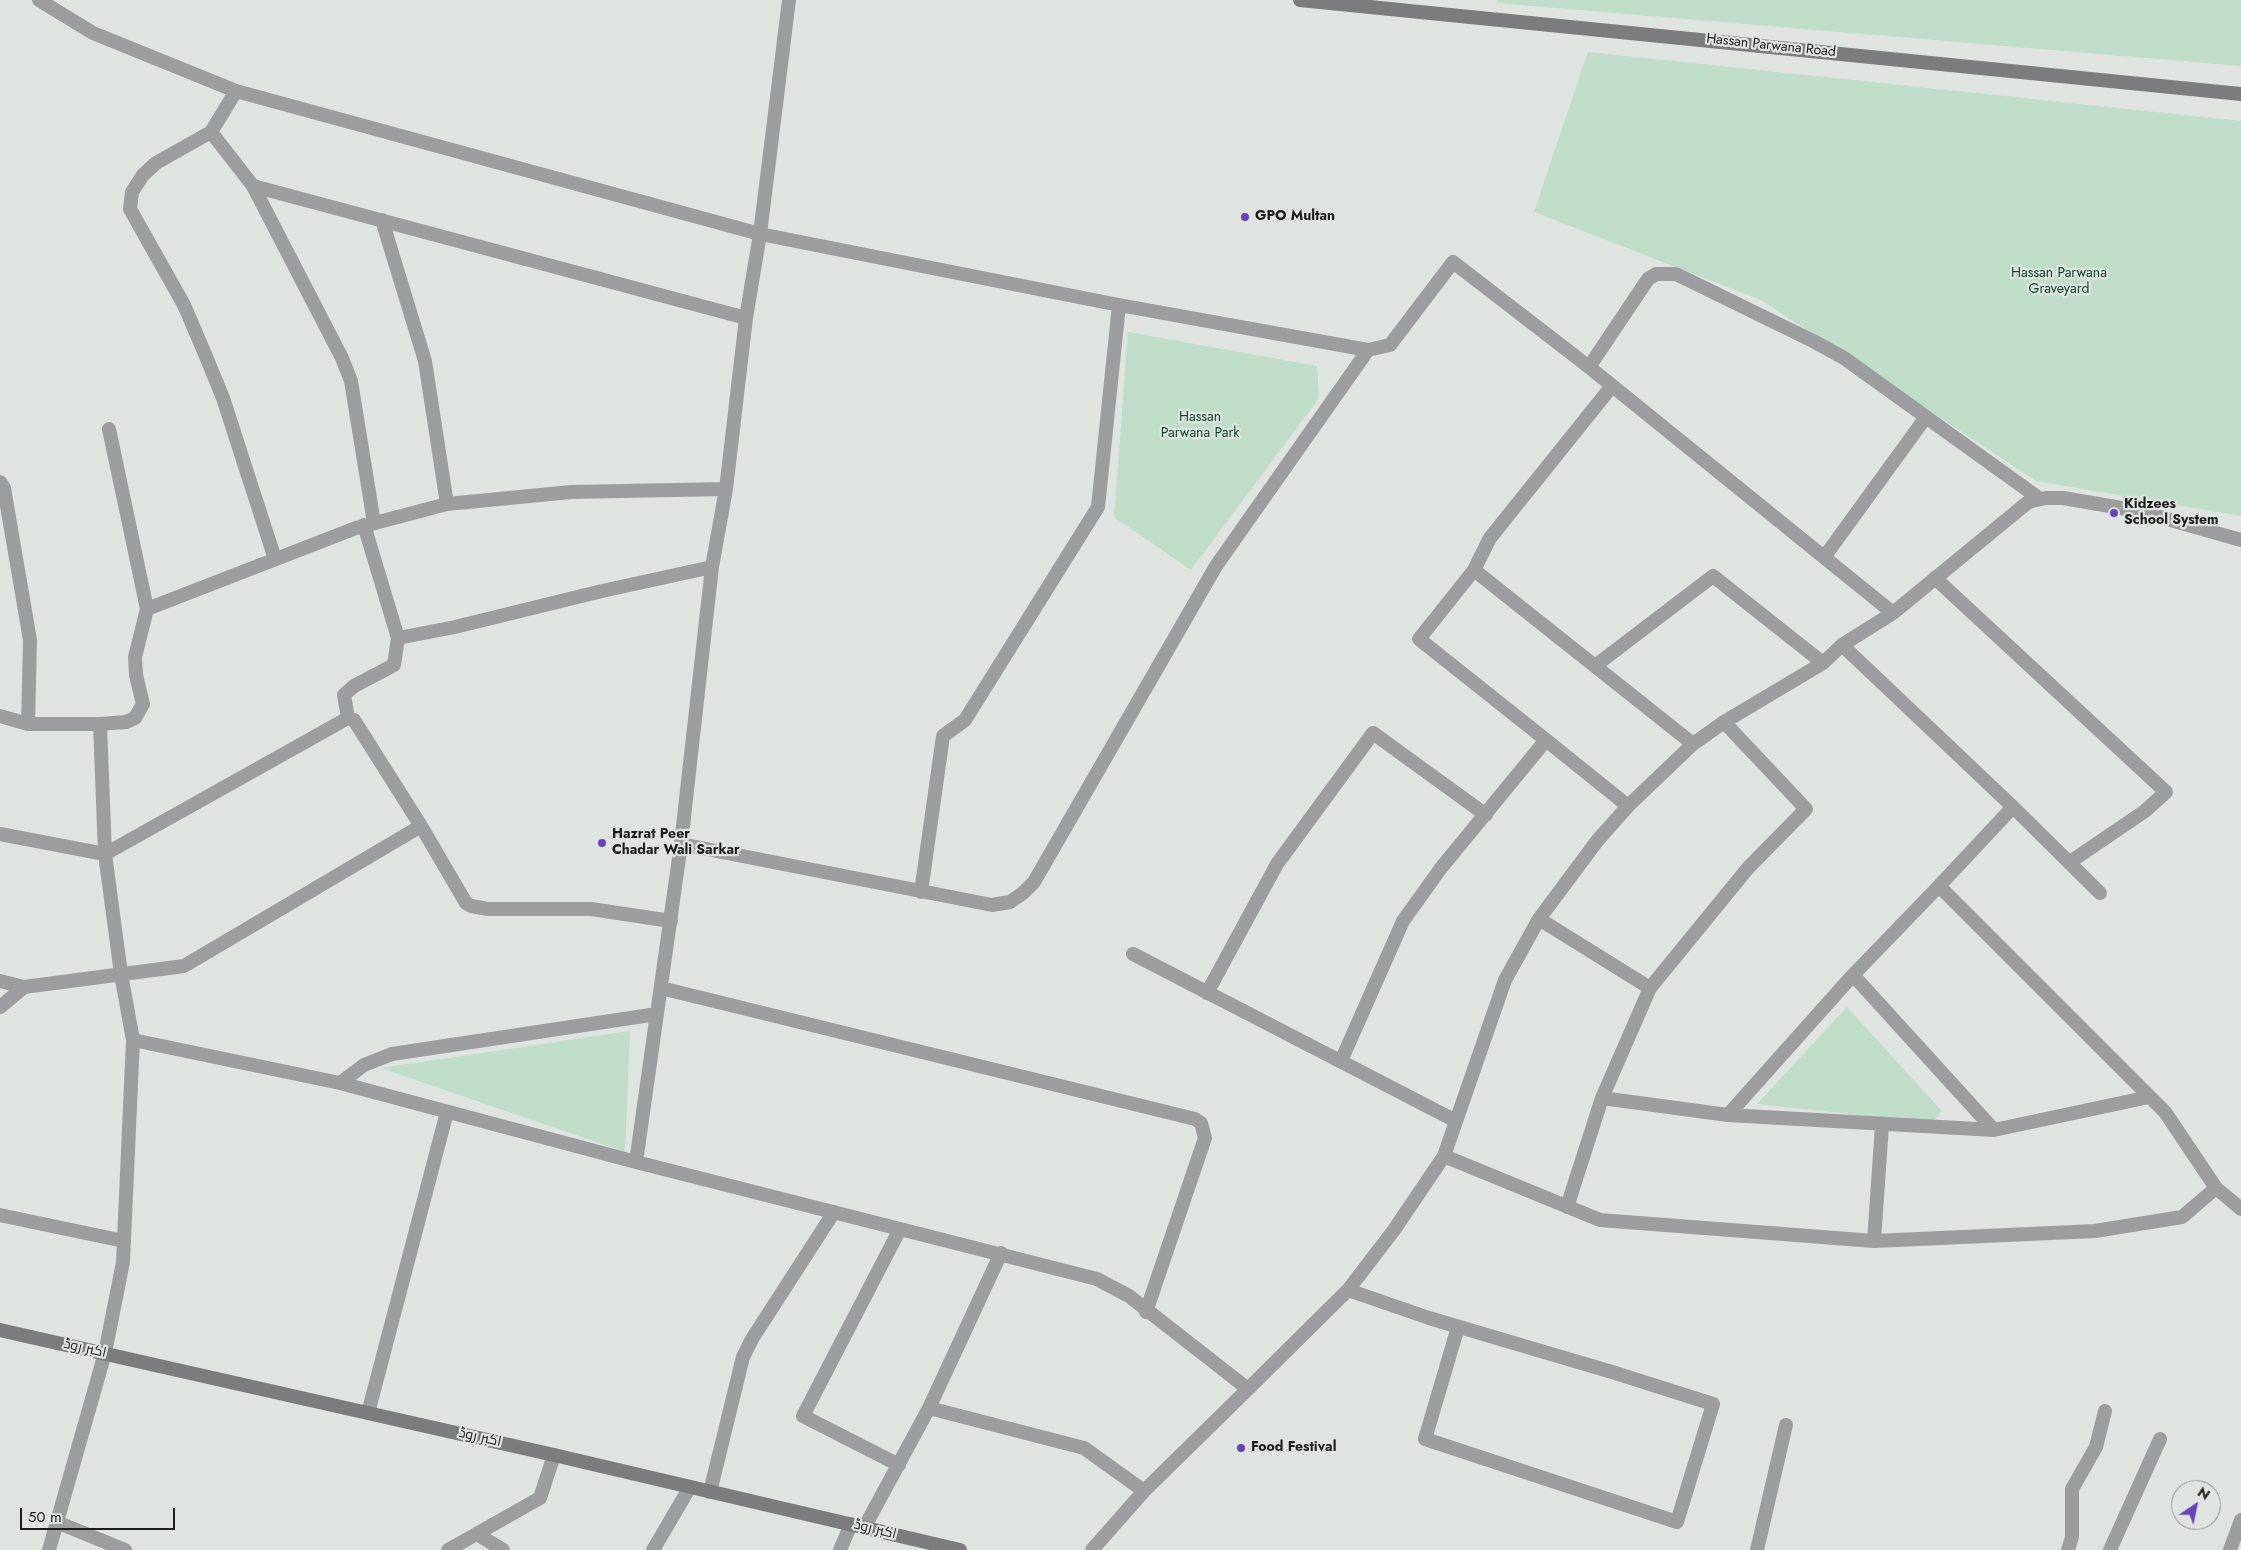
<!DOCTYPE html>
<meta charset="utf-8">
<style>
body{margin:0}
#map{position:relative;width:2241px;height:1550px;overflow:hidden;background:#e0e4e1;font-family:Jost,sans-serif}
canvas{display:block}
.north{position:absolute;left:2171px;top:1480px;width:50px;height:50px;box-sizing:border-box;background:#e0e4e1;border:1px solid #919492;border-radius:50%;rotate:34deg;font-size:14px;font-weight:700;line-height:20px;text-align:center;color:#1b1d1b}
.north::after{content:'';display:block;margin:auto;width:18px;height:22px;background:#6742ba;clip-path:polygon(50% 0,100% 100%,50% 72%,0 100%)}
.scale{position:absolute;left:20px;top:1508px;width:155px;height:22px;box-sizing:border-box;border:2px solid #1b1d1b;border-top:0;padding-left:6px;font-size:15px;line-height:18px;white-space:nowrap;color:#1b1d1b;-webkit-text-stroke:4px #e0e4e1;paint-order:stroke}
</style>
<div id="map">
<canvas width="2241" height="1550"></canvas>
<div class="north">N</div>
<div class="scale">50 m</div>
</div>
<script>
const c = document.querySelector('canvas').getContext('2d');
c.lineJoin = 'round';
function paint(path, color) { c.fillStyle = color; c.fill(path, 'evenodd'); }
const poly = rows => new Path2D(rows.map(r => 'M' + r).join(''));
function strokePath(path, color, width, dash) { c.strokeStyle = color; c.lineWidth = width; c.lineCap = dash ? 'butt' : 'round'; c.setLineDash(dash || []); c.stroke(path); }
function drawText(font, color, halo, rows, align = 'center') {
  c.font = font + ' Jost,Cairo,sans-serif'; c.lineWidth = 4.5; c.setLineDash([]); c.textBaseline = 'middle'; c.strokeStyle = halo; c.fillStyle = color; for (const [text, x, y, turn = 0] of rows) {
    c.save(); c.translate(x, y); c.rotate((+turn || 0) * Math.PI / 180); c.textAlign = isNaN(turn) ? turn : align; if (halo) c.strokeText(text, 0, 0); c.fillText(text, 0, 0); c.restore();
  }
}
paint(poly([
 [1498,0,2241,0,2241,66,1497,3],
 [1588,52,2241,121,2241,516,2036,481,1761,300,1534,212],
 [1128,332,1317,366,1319,398,1191,570,1114,517],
 [1847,1007,1942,1111,1932,1123,1757,1104],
 [630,1031,625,1152,381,1068]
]), '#bfddc9');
strokePath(poly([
 [39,0,93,33,236,91,760,234,1119,305,1368,350],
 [236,91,211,132,156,163,143,175,132,192,130,209,184,305,205,354,223,398,275,559],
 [211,132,253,186,342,358,351,381,374,523],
 [253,186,746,318],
 [382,220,425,361,447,504],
 [1589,367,1893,613],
 [109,429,147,609,356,528,447,504,571,492,726,489],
 [0,482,4,488,30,640,28,724],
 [364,525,398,638],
 [1825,556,1926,417],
 [1474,570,1490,538,1612,386],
 [1935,578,2166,792,2145,811,2070,862],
 [1842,645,2013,807,2100,893],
 [1595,666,1713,576,1823,663],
 [0,716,28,724,100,724,126,722,135,718,143,704,136,675,135,657,147,609],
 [348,718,344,695,354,686,394,665,398,638,455,627,602,591,712,567],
 [1724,722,1806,809,1748,868,1650,988,1602,1098,1728,1115,1853,975,1939,886,2165,1112,2216,1188],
 [1546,740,1419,639,1474,570,1693,744],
 [0,834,105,854,348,718,354,720,421,826],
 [681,844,992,905,1010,902,1023,893,1034,882,1216,566,1368,350,1390,345,1453,262,1589,367,1648,279,1656,274,1676,274,1815,342,1844,358,2040,499],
 [1939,886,2013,807],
 [921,892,943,736,965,720,1098,507,1119,305],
 [1539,919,1650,988],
 [1133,954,1456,1121],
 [1853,975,1994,1130,2149,1097],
 [0,981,24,987],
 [661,988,1195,1119,1201,1123,1205,1138,1146,1312],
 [1207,993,1277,864,1373,733,1486,815],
 [0,1007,24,987,184,966,421,826,466,903,471,906,488,909,591,909,671,921],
 [133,1040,340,1083,636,1162,681,844,712,567,726,489,746,318,760,234,789,0],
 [1341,1061,1403,921,1441,868,1546,740,1628,806],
 [340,1083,364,1065,392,1054,657,1014],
 [1728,1115,1994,1130],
 [1444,1156,1600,1220,1874,1241,2095,1231,2182,1217,2216,1188,2241,1209],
 [636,1162,1097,1279,1129,1296,1248,1389,1144,1491,1092,1550],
 [1567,1207,1602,1098],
 [0,1215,124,1241],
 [1874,1241,1882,1125],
 [1348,1290,1429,1318,1612,1372,1713,1404,1677,1522,1425,1439,1458,1327],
 [1248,1389,1348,1290,1394,1230,1444,1156,1505,980,1539,919,1597,841,1628,806,1693,744,1724,722,1823,663,1842,645,1893,613,2027,503,2032,501,2046,498,2063,498,2139,511,2241,540],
 [929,1408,1084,1448,1144,1491],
 [368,1413,447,1112],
 [899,1465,803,1416,900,1229],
 [710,1492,743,1357,752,1339,834,1212],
 [59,1523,125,1550],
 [864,1528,929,1408,1001,1253],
 [477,1534,503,1550],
 [49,1550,105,1353,123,1262,133,1040,121,974,105,854,100,724],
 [448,1550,540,1498,554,1455],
 [653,1550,690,1487],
 [1757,1550,1786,1425],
 [2068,1550,2072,1537,2072,1489,2096,1447,2105,1411],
 [2110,1550,2160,1439],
 [2230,1550,2241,1520]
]), '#9d9d9f', 14);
strokePath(poly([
 [840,1550,851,1524]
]), '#9d9d9f', 14);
strokePath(poly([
 [1300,0,2241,94],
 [0,1330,554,1455,960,1550]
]), '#7c7b7e', 14);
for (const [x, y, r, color] of [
 [1245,217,5,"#6742ba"],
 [2114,513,5,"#6742ba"],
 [602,843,5,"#6742ba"],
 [1241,1448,5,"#6742ba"]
]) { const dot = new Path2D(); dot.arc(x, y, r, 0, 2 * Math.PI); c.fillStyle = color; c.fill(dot); strokePath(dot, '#e0e4e1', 2); }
drawText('14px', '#1b1d1b', '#e0e4e1', [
 ["Hassan Parwana Road",1771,46,6],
 ["اکبر روڈ",85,1349,13],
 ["اکبر روڈ",480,1438,13],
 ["اکبر روڈ",875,1530,14]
]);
drawText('bold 14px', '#1b1d1b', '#e0e4e1', [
 ["GPO Multan",1255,217],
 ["Kidzees",2124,505],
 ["School System",2124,521],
 ["Hazrat Peer",612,835],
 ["Chadar Wali Sarkar",612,851],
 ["Food Festival",1251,1448]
], 'left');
drawText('14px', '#0c472a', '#e0e4e1', [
 ["Hassan Parwana",2059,274],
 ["Graveyard",2059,290],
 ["Hassan",1200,418],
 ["Parwana Park",1200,434]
]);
</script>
